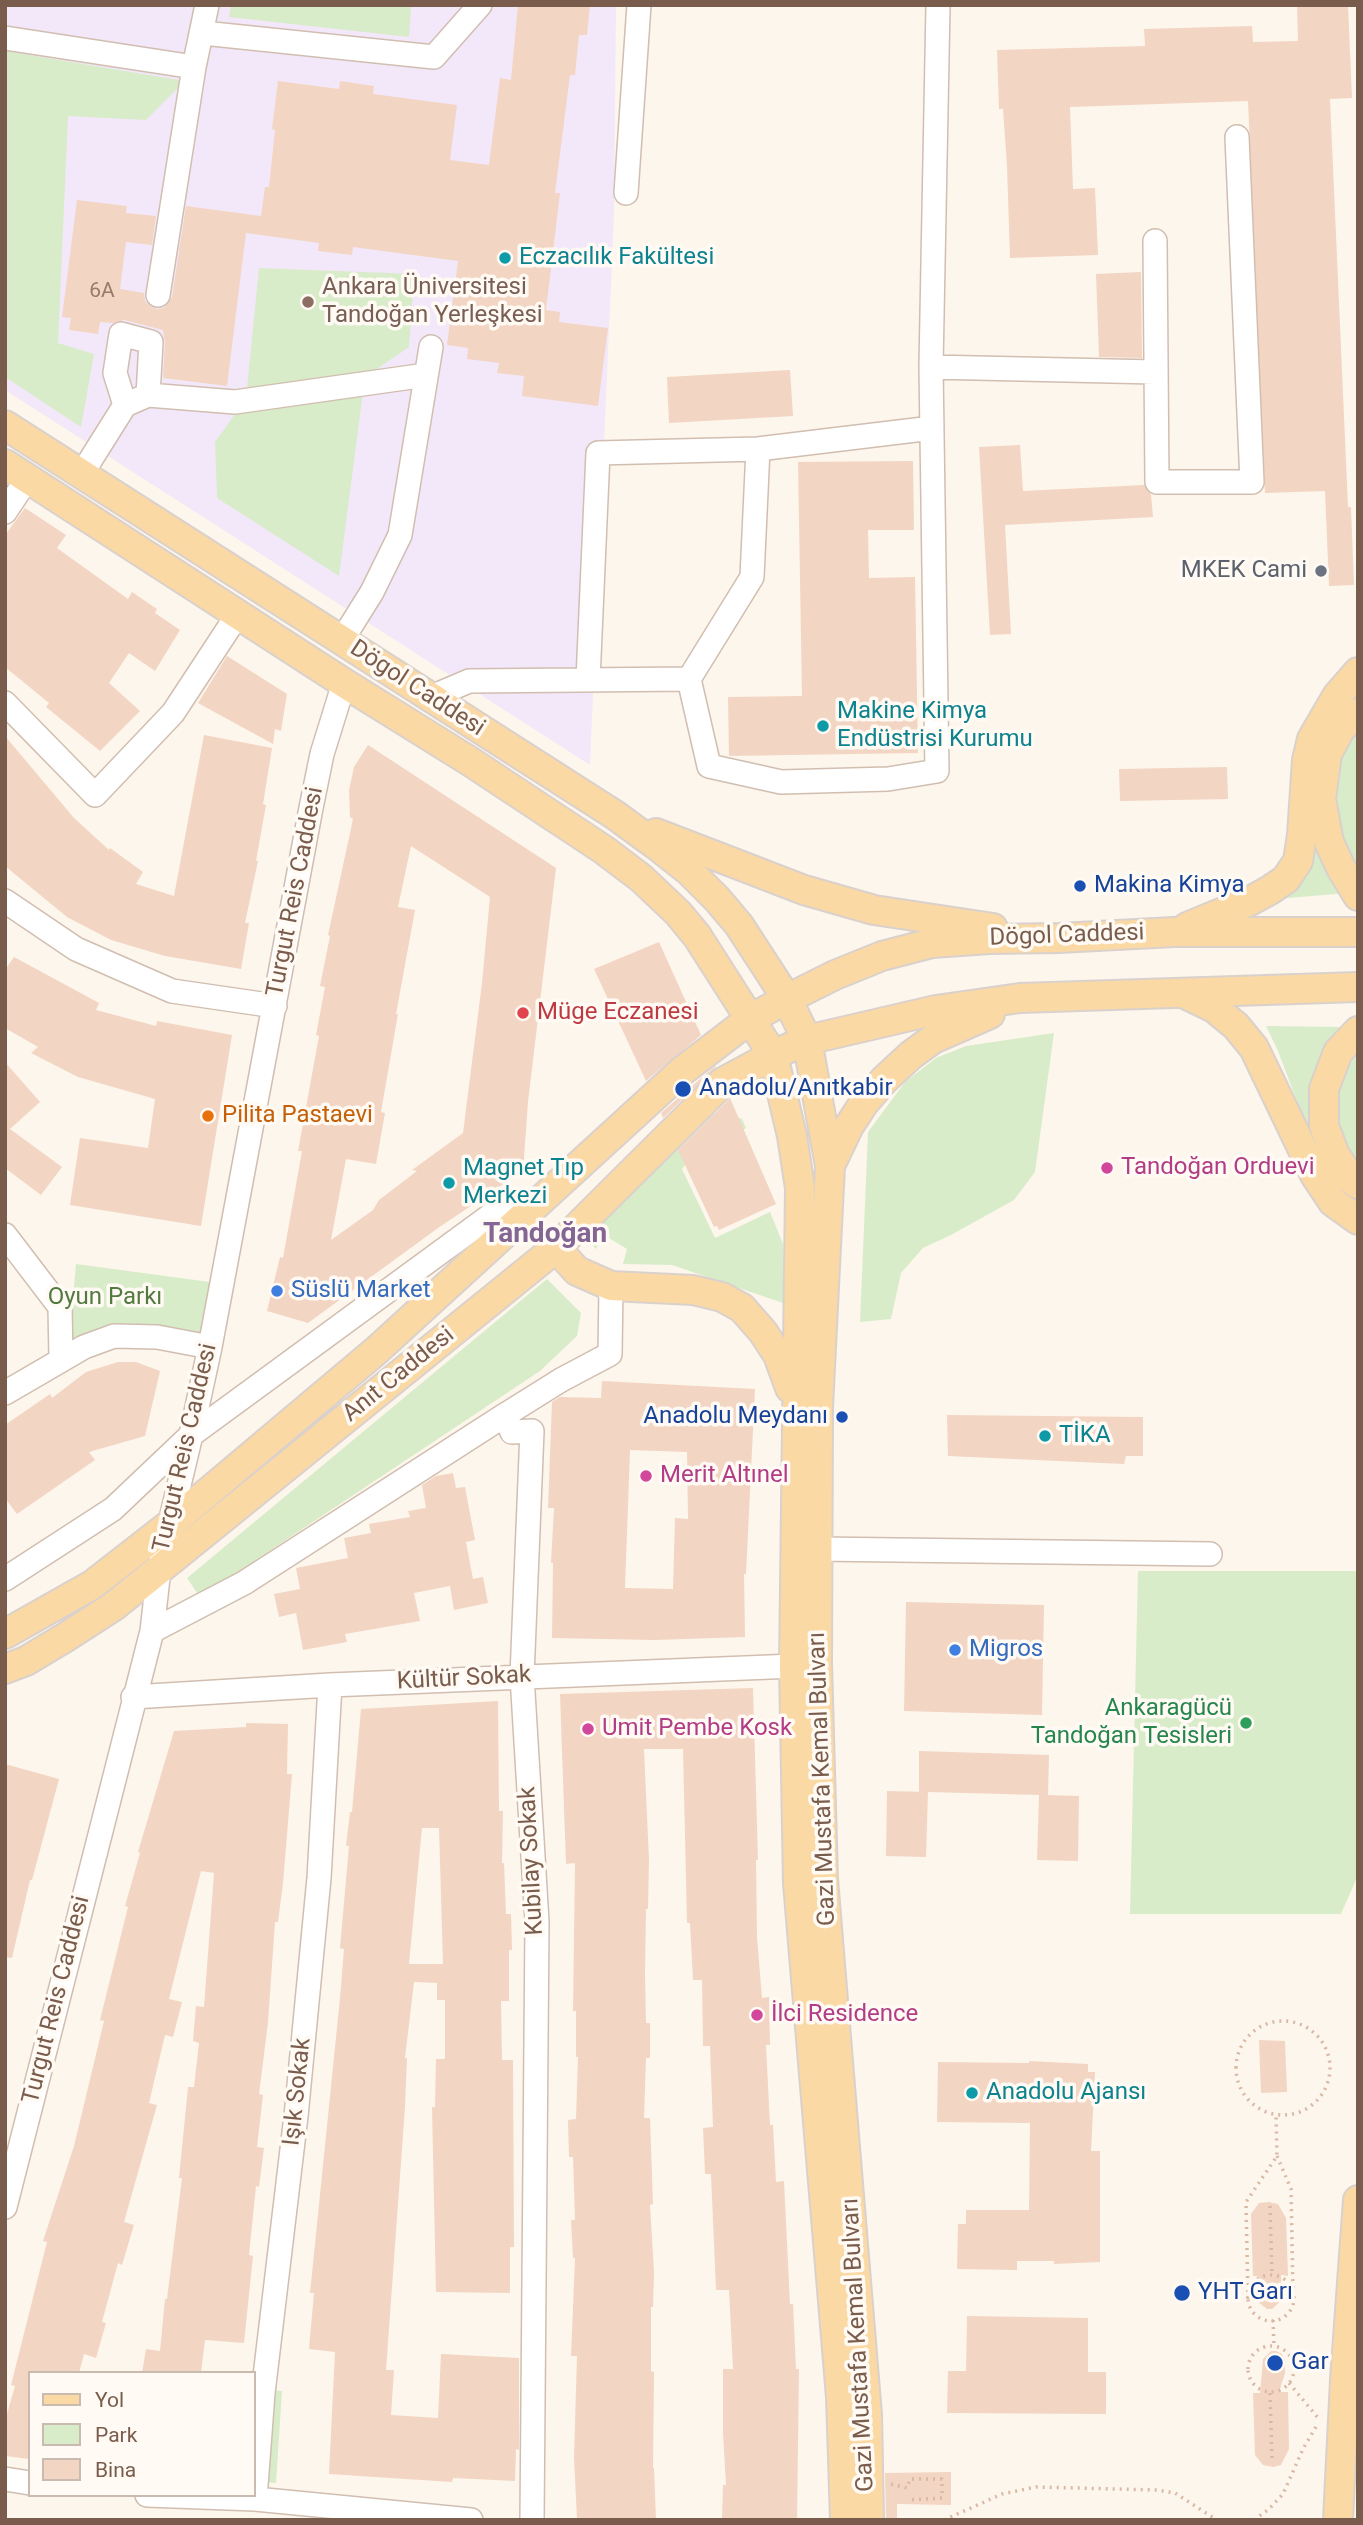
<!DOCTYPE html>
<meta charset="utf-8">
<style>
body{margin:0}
#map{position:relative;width:1363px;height:2525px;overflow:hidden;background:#fdf6ec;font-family:Roboto,sans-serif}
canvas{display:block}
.frame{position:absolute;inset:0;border:7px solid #7a5c4d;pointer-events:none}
.legend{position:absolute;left:28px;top:2371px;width:228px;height:126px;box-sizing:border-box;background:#fffaf3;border:2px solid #cabbb1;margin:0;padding:9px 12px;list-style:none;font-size:21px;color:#7a5c4d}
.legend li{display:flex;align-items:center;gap:14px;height:35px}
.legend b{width:35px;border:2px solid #cabbb1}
</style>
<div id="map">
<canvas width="1363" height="2525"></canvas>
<div class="frame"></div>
<ul class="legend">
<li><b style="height:9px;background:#fbd9a5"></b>Yol</li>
<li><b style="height:19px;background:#d8ecc9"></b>Park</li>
<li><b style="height:19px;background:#f3d5c3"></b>Bina</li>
</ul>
</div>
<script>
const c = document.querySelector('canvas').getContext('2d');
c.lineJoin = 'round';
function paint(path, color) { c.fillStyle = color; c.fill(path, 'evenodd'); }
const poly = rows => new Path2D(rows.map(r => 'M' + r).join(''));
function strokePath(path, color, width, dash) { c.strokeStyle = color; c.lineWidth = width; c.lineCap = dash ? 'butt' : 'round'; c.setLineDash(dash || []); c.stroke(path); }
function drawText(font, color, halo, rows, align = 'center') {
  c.font = font + ' Roboto,sans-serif'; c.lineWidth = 7; c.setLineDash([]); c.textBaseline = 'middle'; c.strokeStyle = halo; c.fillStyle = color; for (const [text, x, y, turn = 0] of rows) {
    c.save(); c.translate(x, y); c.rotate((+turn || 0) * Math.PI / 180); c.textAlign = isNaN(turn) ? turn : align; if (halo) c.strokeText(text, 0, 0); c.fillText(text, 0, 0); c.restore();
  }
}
paint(poly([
 [5,5,616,5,614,214,590,765,5,390]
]), '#f3e8fa');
paint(poly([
 [231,5,411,5,409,37,229,17],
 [5,51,185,81,146,120,68,116,58,343,94,354,81,427,5,377],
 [259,268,414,274,409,347,365,377,339,576,217,498,215,442,246,399],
 [1358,727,1358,878,1353,873,1334,815,1335,781,1341,755],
 [1313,845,1319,845,1347,893,1277,899],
 [1266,1026,1342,1027,1325,1048,1311,1080,1308,1097,1316,1138,1312,1141,1278,1051],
 [1054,1033,1035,1172,1014,1200,951,1235,923,1248,901,1273,891,1319,860,1322,868,1132,905,1082,936,1058,966,1046],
 [1358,1052,1358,1163,1346,1149,1339,1129,1337,1098,1348,1066],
 [720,1111,742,1119,746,1128,688,1162,682,1169,715,1238,770,1212,783,1244,783,1303,672,1265,623,1264,627,1249,604,1235,596,1249,585,1238,701,1120],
 [76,1264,210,1282,200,1335,69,1344],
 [547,1279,581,1313,577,1336,540,1371,200,1597,187,1578],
 [1138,1571,1358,1571,1358,1875,1341,1914,1130,1914],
 [254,2389,282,2391,276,2483,254,2481]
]), '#d8ecc9');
paint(poly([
 [518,5,540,7,540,5,590,5,587,35,579,35,575,75,570,75,555,193,560,193,546,310,560,312,559,322,608,328,598,406,522,396,524,376,497,373,499,363,467,359,468,348,447,345,458,261,353,247,352,255,318,251,319,243,246,233,227,386,163,378,165,343,163,330,124,320,113,323,100,322,98,334,69,330,71,318,62,317,77,200,127,206,126,213,156,216,152,245,126,242,120,289,144,293,145,301,150,306,157,309,164,308,172,297,186,206,261,216,265,187,269,187,275,130,272,129,278,81,339,89,340,81,374,86,373,94,457,105,450,160,489,165,500,78,511,80],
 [1297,5,1348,5,1352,98,1330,99,1348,507,1351,507,1354,585,1329,586,1325,491,1265,493,1248,101,1070,107,1073,189,1095,188,1098,255,1010,258,1007,166,1003,109,999,109,997,50,1145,46,1144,29,1252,26,1253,42,1298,41],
 [1141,272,1142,358,1099,357,1096,274],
 [790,370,793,416,669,423,667,377],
 [1020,445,1023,491,1144,485,1151,495,1153,517,1005,525,1011,634,990,635,979,447],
 [913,461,914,530,868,530,869,578,915,577,918,753,729,756,728,697,802,696,798,462],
 [25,508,66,535,57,548,128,599,132,592,157,609,155,613,180,630,155,671,129,653,109,683,140,711,100,751,46,707,49,703,5,667,5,535],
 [227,656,287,694,281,731,275,729,273,744,198,703],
 [204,735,272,748,263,804,266,805,256,861,258,861,245,923,249,923,241,969,165,956,111,940,67,917,5,866,5,736,74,818,109,850,110,848,143,872,136,884,174,896],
 [368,745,556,868,528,1102,523,1171,438,1228,308,1323,267,1311,280,1257,283,1258,302,1151,298,1151,319,1036,316,1035,325,987,320,986,330,936,328,935,353,819,350,817,349,790,354,767],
 [411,846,490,897,482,983,463,1133,412,1170,417,1171,379,1200,373,1210,331,1240,346,1159,376,1164,385,1113,381,1112,398,1014,396,1014,415,910,398,907],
 [1227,767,1228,799,1120,801,1119,769],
 [659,942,701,1035,646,1081,594,969],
 [14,957,99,1003,96,1010,156,1026,157,1021,232,1035,201,1226,70,1205,80,1138,148,1148,155,1099,78,1077,31,1053,38,1047,5,1028,5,970],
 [5,1062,40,1102,10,1129,62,1167,41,1195,5,1168],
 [715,1066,716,1067,663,1118,661,1113],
 [730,1098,776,1204,719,1230,717,1226,714,1227,678,1150],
 [118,1362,136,1362,160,1371,145,1436,89,1452,95,1460,17,1514,5,1498,5,1425,50,1394,52,1398,86,1372],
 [602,1381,755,1389,746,1574,744,1574,745,1637,655,1640,552,1638,553,1563,551,1563,554,1508,548,1508,552,1402,560,1397,601,1398],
 [630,1450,687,1452,688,1519,675,1518,673,1589,625,1588],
 [947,1415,1143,1417,1143,1456,1126,1456,1124,1464,948,1456],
 [453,1473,456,1488,465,1487,475,1540,466,1542,473,1579,483,1577,488,1603,454,1610,450,1586,414,1593,420,1621,345,1634,347,1642,303,1650,296,1613,279,1617,274,1594,300,1589,296,1568,348,1558,344,1538,371,1533,369,1524,410,1517,408,1511,426,1508,422,1485,436,1476],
 [906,1602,1044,1605,1042,1715,904,1711],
 [753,1688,758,1860,756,1860,757,1937,762,1998,769,1997,770,2045,766,2045,770,2125,773,2125,776,2182,784,2181,790,2304,793,2304,796,2369,799,2369,797,2520,722,2520,723,2485,726,2485,723,2433,723,2369,733,2369,729,2290,716,2290,711,2174,705,2174,703,2128,713,2127,710,2046,703,2046,702,1980,693,1980,690,1923,687,1923,683,1749,644,1749,649,1860,648,1909,646,1909,645,1975,646,2023,650,2023,650,2058,646,2058,644,2118,650,2118,653,2204,650,2205,654,2272,653,2307,651,2307,651,2371,654,2372,653,2468,654,2468,656,2520,577,2520,574,2457,577,2356,571,2356,575,2258,573,2258,571,2220,575,2220,573,2157,569,2157,568,2120,576,2119,578,2057,576,2057,576,2011,573,2011,575,1863,566,1864,560,1694],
 [498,1701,499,1811,503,1811,502,1863,504,1863,506,1914,511,1914,512,1950,509,1950,509,2001,501,2001,502,2060,513,2060,514,2247,510,2247,510,2293,436,2292,432,2107,435,2107,436,2059,445,2059,445,2000,437,2000,437,1983,414,1982,405,2058,407,2058,405,2107,386,2370,394,2370,391,2415,438,2418,441,2354,519,2358,519,2450,516,2449,515,2481,453,2478,452,2482,329,2474,335,2352,309,2349,314,2293,310,2293,340,1998,344,1949,340,1948,349,1846,346,1846,350,1812,352,1812,361,1709],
 [422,1828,439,1828,443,1964,409,1964],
 [246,1723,288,1724,287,1774,292,1774,283,1883,278,1922,275,1922,268,2022,259,2094,263,2095,257,2147,264,2148,259,2187,256,2186,249,2255,253,2256,244,2343,205,2340,201,2373,142,2373,146,2349,160,2351,165,2299,167,2299,182,2178,179,2178,188,2087,194,2087,199,2043,193,2041,196,2006,204,2007,214,1873,201,1871,169,1999,182,2002,173,2037,165,2035,149,2103,157,2105,124,2222,134,2225,122,2265,118,2263,102,2322,106,2323,96,2358,84,2354,79,2373,30,2373,30,2459,5,2456,5,2421,15,2386,11,2385,47,2242,43,2241,74,2146,104,2021,100,2020,128,1907,125,1906,140,1853,138,1852,174,1731,246,1727],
 [919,1751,1049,1755,1048,1795,1045,1795,1079,1796,1078,1861,1037,1860,1039,1795,928,1792,926,1857,886,1856,887,1791,928,1792,919,1792],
 [5,1764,59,1779,32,1880,30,1880,12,1958,5,1957],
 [1259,2040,1285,2041,1287,2092,1261,2093],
 [1029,2061,1088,2064,1088,2072,1095,2072,1091,2151,1100,2151,1100,2262,1054,2264,1054,2261,1017,2261,1017,2270,957,2269,958,2224,966,2224,966,2210,1029,2210,1030,2123,937,2122,938,2062,1029,2063],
 [1269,2202,1278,2204,1286,2218,1288,2276,1281,2275,1282,2300,1272,2309,1267,2309,1258,2302,1257,2276,1253,2276,1251,2214,1259,2203],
 [967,2316,1088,2318,1088,2372,1106,2372,1106,2414,947,2413,948,2371,966,2371],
 [1271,2351,1276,2351,1282,2354,1285,2360,1285,2373,1279,2392,1288,2392,1289,2449,1281,2465,1273,2467,1263,2465,1255,2455,1253,2393,1260,2393,1263,2359],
 [951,2472,951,2505,897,2504,897,2520,886,2520,885,2473]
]), '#f3d5c3');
const minor = poly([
 [203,33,434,57,480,5],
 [5,38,194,67,207,5],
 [626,193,639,5],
 [1155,241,1157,482,1252,482,1237,137],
 [158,295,194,67],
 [931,367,1156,372],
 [125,405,115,373,121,334,151,342,148,395],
 [758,449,752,577,689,679,709,766,781,782,888,779,937,771,931,367,938,5],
 [81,475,125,405,148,395,235,402,426,375],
 [5,512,27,479],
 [342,640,372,592,400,535,431,347],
 [588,680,598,453,758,449,932,428],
 [429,698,469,681,689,679],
 [5,703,95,795,173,713,238,614],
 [5,901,76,949,172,991,275,1006],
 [5,1235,60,1307,61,1359],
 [5,1393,84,1347,114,1336,157,1337,210,1347],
 [817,1549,1210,1554],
 [5,1579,113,1509,191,1435,498,1210,521,1221],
 [152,1631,244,1583,505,1415],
 [133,1697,330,1685,794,1666],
 [5,2207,152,1631,159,1569,191,1435,210,1347,311,808,322,754,344,683],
 [5,2479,30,2483],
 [147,2495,255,2499,471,2520],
 [255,2499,263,2393,296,2116,319,1878,330,1685],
 [532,2520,537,1922,522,1676,532,1431,512,1432,505,1415,561,1380,610,1354,611,1286]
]);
const major = poly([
 [5,425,615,815,656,845,689,871,717,899,739,925,787,999,807,1040,830,1166,818,1407,817,1663,823,1879,867,2415,869,2520],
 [5,464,344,683,471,762,604,850,641,878,678,913,697,936,773,1055,792,1136,800,1188,794,1666,798,1883,841,2397,845,2520],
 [1358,713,1341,728,1327,754,1321,799,1329,842,1341,868,1358,896],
 [656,833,804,890,874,910,993,928],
 [1187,927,1250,901,1270,890,1286,879,1298,861,1302,835,1307,760,1312,739,1337,696,1358,672],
 [1185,994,1214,1008,1236,1026,1254,1048,1315,1175,1333,1202,1358,1220],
 [1358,1031,1338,1052,1324,1089,1324,1126,1335,1155,1352,1180,1358,1184],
 [830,1166,849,1126,864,1103,884,1080,911,1055,933,1039,990,1014],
 [556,1248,577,1271,611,1286,693,1290,722,1297,742,1308,763,1332,778,1355,790,1388],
 [5,1634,92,1585,169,1525,377,1350,682,1071,750,1019,787,999,835,975,882,956,932,943,989,939,1059,938,1174,932,1358,932],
 [5,1669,26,1661,66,1637,114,1606,556,1248,723,1082,773,1055,807,1040,936,1010,1020,998,1358,987],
 [1338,2520,1345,2380,1358,2200]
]);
strokePath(minor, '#d1beb0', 26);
strokePath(major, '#dad1cd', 32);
strokePath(poly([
 '1236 2068a47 47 0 1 1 94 0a47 47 0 1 1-94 0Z',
 [1277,2156,1291,2189,1293,2291],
 [1270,2206,1272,2275],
 '1248 2298a23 23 0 1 1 46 0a23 23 0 1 1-46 0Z',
 [1248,2299,1246,2202,1277,2156,1276,2115],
 [1273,2320,1274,2346],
 '1248 2369a23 23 0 1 1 46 0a23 23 0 1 1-46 0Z',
 [1289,2383,1319,2419],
 [1270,2393,1272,2461],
 [891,2484,907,2488,910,2479,942,2479,942,2498,907,2500],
 [944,2520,1002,2494,1036,2487,1157,2490,1175,2493,1217,2520],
 [1254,2520,1269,2509,1283,2494,1303,2449,1317,2425]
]), '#d9b8a5', 3.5, [2, 5]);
strokePath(minor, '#fff', 23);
strokePath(major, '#fbd9a5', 28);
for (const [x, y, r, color] of [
 [505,258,7,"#0f9aa8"],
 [308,302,7,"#8d6e63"],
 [1321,571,7,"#6b7280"],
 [823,726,7,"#0f9aa8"],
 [1080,886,7,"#1a4fb4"],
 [523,1013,7,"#e0444e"],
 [683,1089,9,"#1a4fb4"],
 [208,1116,7,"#e8710a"],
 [1107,1168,7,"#d1479c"],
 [449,1183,7,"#0f9aa8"],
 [277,1291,7,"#3f7fe0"],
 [842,1417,7,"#1a4fb4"],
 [1045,1436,7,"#0f9aa8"],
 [646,1476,7,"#d1479c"],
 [955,1650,7,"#3f7fe0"],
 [1246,1723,7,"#2e9e5b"],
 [588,1729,7,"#d1479c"],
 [757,2015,7,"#d1479c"],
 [972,2093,7,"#0f9aa8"],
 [1182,2293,9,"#1a4fb4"],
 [1275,2363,9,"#1a4fb4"]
]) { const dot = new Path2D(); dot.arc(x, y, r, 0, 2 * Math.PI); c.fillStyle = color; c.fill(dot); strokePath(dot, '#fffaf3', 2.5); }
drawText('21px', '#987a6a', null, [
 ["6A",102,292]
]);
drawText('24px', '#0d838f', '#fffaf3', [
 ["Eczacılık Fakültesi",519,258],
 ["Makine Kimya",837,712],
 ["Endüstrisi Kurumu",837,740],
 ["Magnet Tıp",463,1169],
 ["Merkezi",463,1197],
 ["TİKA",1059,1436],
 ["Anadolu Ajansı",986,2093]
], 'left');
drawText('24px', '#785e54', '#fffaf3', [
 ["Ankara Üniversitesi",322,288],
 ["Tandoğan Yerleşkesi",322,316]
], 'left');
drawText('24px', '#5b616d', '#fffaf3', [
 ["MKEK Cami",1307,571]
], 'right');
drawText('24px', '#7a5c4d', '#fffaf3', [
 ["Dögol Caddesi",417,689,33],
 ["Turgut Reis Caddesi",296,892,-79],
 ["Dögol Caddesi",1067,936,-2],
 ["Anıt Caddesi",399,1375,-39],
 ["Turgut Reis Caddesi",186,1448,-77],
 ["Kültür Sokak",464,1679,-3],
 ["Gazi Mustafa Kemal Bulvarı",823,1779,-92],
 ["Kubilay Sokak",532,1861,-93],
 ["Turgut Reis Caddesi",57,2000,-76],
 ["Işık Sokak",298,2092,-84],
 ["Gazi Mustafa Kemal Bulvarı",859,2345,-93]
]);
drawText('24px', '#164399', '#fffaf3', [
 ["Makina Kimya",1094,886],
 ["Anadolu/Anıtkabir",699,1089],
 ["Anadolu Meydanı",828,1417,"right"],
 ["YHT Garı",1198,2293],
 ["Gar",1291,2363]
], 'left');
drawText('24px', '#be3a42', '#fffaf3', [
 ["Müge Eczanesi",537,1013]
], 'left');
drawText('24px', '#c56008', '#fffaf3', [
 ["Pilita Pastaevi",222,1116]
], 'left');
drawText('24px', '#b23c85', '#fffaf3', [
 ["Tandoğan Orduevi",1121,1168],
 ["Merit Altınel",660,1476],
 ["Umit Pembe Kosk",602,1729],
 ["İlci Residence",771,2015]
], 'left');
drawText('24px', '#366cbe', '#fffaf3', [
 ["Süslü Market",291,1291],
 ["Migros",969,1650]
], 'left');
drawText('24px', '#537a41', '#fffaf3', [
 ["Oyun Parkı",105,1298]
]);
drawText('24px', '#27864d', '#fffaf3', [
 ["Ankaragücü",1232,1709],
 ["Tandoğan Tesisleri",1232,1737]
], 'right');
drawText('bold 28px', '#846695', '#fffaf3', [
 ["Tandoğan",545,1235]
]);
</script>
